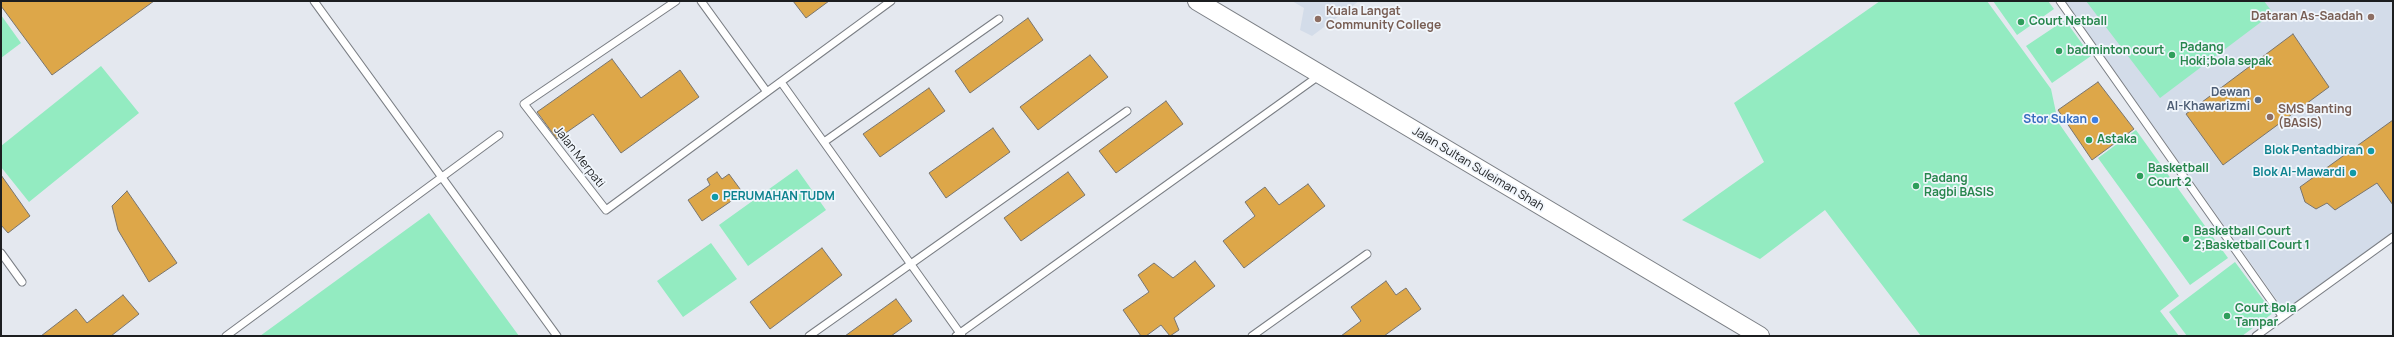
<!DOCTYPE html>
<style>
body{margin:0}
#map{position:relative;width:2394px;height:337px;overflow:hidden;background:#e4e8ef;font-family:Manrope,sans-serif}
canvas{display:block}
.frame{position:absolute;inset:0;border:2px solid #1c1e20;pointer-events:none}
</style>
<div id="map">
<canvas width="2394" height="337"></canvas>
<div class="frame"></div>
</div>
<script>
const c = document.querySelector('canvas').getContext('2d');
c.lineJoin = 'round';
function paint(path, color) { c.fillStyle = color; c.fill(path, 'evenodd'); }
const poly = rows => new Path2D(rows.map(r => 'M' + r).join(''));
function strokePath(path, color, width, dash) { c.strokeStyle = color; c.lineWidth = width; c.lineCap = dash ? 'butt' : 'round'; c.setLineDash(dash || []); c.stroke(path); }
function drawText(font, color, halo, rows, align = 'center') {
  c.font = font + ' Manrope,sans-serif'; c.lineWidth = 3.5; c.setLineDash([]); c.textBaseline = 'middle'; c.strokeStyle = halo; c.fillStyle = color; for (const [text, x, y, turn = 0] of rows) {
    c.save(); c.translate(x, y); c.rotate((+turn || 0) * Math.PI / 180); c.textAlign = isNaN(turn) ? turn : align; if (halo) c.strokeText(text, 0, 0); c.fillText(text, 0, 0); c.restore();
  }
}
paint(poly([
 [1292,1,1359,1,1312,36,1300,30,1304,8],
 [2065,1,2393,1,2393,232,2284,310]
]), '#d3dce9');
paint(poly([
 [1880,1,1987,1,2051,89,2058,122,2179,296,2160,311,2179,336,1921,336,1825,210,1760,259,1682,220,1764,162,1734,103],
 [1993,1,2048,1,2054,9,2017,35],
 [2086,1,2264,1,2273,13,2160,98],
 [1,15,21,43,1,58],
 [2065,20,2091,56,2052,83,2026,46],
 [101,66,139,113,29,202,1,167,1,146],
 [2136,130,2228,258,2190,285,2098,158],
 [797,169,826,210,748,266,719,225],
 [429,213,519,336,260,336],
 [711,243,737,279,683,317,657,281],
 [2235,262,2273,313,2242,336,2187,336,2169,312]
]), '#93ebc1');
const building = poly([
 [1,1,154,1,52,75,1,6,1,1],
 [793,1,829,1,806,18,793,1],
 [1028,18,1043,40,970,93,955,71,1028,18],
 [2293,34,2329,87,2223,165,2186,114,2293,34],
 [1090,55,1108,77,1038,130,1020,107,1090,55],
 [612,59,641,98,680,70,699,97,621,153,593,114,557,139,537,112,612,59],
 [2098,82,2134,129,2092,160,2058,110,2098,82],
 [929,88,945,111,880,157,863,134,929,88],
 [1166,101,1183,124,1116,173,1099,151,1166,101],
 [2393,120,2393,205,2377,183,2335,210,2327,203,2316,209,2305,202,2300,187,2393,120],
 [993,128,1010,152,946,198,929,173,993,128],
 [717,172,722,179,729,174,743,193,702,221,688,200,710,185,707,179,717,172],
 [1068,172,1085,195,1021,241,1004,218,1068,172],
 [1,175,30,216,8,233,1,225,1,175],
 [1308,184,1325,206,1244,268,1223,241,1255,216,1245,202,1265,187,1279,205,1308,184],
 [127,191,177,263,149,282,118,230,112,206,127,191],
 [822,248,842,275,770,329,750,302,822,248],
 [1195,261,1215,286,1174,318,1179,330,1170,336,1161,325,1146,336,1141,336,1123,310,1149,292,1138,275,1154,263,1173,278,1195,261],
 [1386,281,1396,295,1406,288,1421,309,1384,336,1341,336,1361,321,1351,307,1386,281],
 [123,295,139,314,111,336,41,336,76,309,87,323,123,295],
 [896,299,912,321,891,336,845,336,896,299]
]);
paint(building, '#dda749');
strokePath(building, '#79756f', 1);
const service = poly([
 [314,1,557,336],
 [676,1,524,104,606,210,891,1],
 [701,1,767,92],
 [2060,1,2282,316],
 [781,82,962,336],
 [824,142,999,19],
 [1,253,22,282],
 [226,336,499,135],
 [809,336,1127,111],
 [956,336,1320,75],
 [1252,336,1367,254],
 [2256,336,2393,237]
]);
const tertiary = poly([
 [1197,1,1760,336]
]);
strokePath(service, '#7a7e84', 9);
strokePath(tertiary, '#7a7e84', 20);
strokePath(service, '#fff', 7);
strokePath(tertiary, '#fff', 18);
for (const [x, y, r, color] of [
 [2371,17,4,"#8d6e63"],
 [1318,19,4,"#8d6e63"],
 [2021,22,4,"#2e9e5b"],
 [2059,51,4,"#2e9e5b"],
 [2172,55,4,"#2e9e5b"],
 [2258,100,4,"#5c6f8a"],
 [2270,117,4,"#8d6e63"],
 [2095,120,4,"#3f7fe0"],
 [2089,140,4,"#2e9e5b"],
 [2371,151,4,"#0f9aa8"],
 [2353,173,4,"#0f9aa8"],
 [2140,176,4,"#2e9e5b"],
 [1916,186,4,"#2e9e5b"],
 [715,197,4,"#0f9aa8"],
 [2186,239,4,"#2e9e5b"],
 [2227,316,4,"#2e9e5b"]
]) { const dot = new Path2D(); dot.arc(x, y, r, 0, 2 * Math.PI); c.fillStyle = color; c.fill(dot); strokePath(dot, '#f1f6fc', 1.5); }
drawText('bold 12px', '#785e54', '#f1f6fc', [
 ["Kuala Langat",1326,12],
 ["Community College",1326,26],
 ["Dataran As-Saadah",2363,17,"right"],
 ["SMS Banting",2278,110],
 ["(BASIS)",2278,124]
], 'left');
drawText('bold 12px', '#27864d', '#f1f6fc', [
 ["Court Netball",2029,22],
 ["Padang",2180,48],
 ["Hoki;bola sepak",2180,62],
 ["badminton court",2067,51],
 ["Astaka",2097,140],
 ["Basketball",2148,169],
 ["Court 2",2148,183],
 ["Padang",1924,179],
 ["Ragbi BASIS",1924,193],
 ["Basketball Court",2194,232],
 ["2;Basketball Court 1",2194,246],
 ["Court Bola",2235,309],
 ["Tampar",2235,323]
], 'left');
drawText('bold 12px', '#4e5e75', '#f1f6fc', [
 ["Dewan",2250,93],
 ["Al-Khawarizmi",2250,107]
], 'right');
drawText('bold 12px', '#366cbe', '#f1f6fc', [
 ["Stor Sukan",2087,120]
], 'right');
drawText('bold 12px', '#0d838f', '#f1f6fc', [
 ["Blok Pentadbiran",2363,151],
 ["Blok Al-Mawardi",2345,173],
 ["PERUMAHAN TUDM",723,197,"left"]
], 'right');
drawText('12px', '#1c1e20', '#f1f6fc', [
 ["Jalan Merpati",579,157,52],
 ["Jalan Sultan Suleiman Shah",1478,169,31]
]);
</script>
